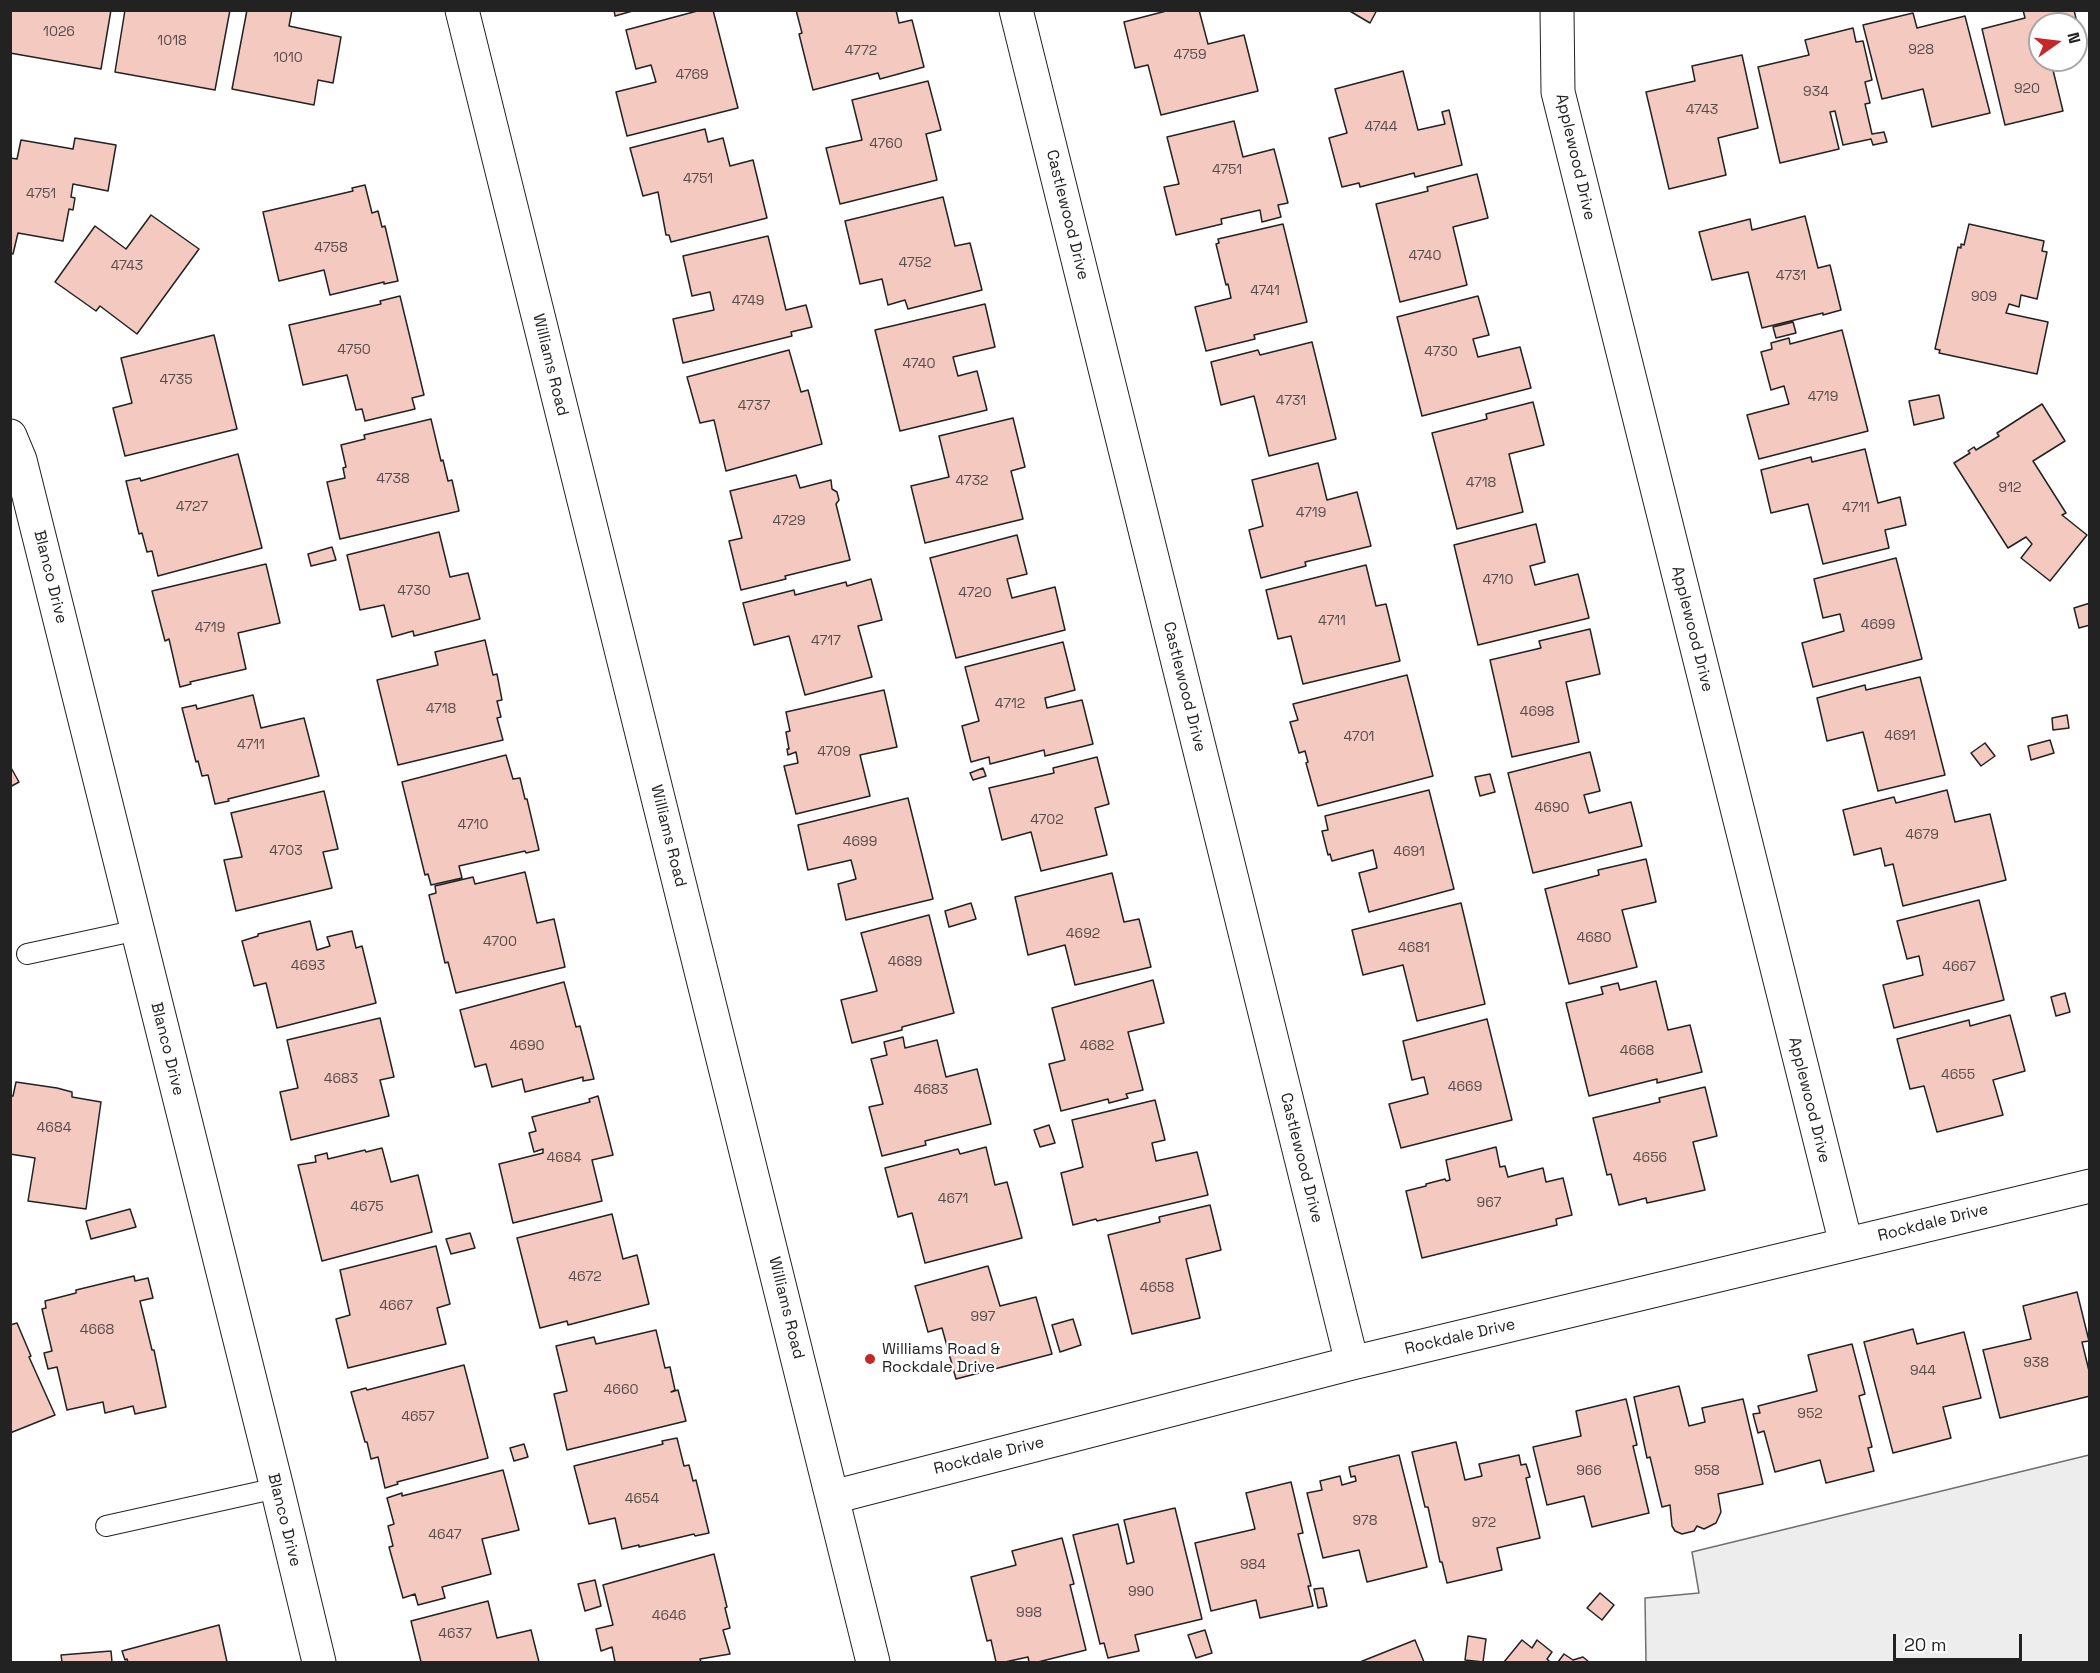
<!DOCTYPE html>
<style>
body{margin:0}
#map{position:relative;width:2100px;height:1673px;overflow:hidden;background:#fff;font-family:"Space Grotesk",sans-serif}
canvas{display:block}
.frame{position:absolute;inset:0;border:12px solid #222;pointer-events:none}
.north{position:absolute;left:2028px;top:12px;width:60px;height:60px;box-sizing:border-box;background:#fff;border:2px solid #a7a7a7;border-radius:50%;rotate:76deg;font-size:16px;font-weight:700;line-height:24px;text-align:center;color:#222}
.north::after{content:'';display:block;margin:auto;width:21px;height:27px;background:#c62828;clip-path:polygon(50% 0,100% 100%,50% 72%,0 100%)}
.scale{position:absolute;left:1893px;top:1634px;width:129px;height:27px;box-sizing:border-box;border:3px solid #222;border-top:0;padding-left:8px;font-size:18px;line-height:21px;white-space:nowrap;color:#222;-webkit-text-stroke:4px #fff;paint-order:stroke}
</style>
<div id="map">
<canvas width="2100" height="1673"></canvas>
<div class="frame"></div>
<div class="north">N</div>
<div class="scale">20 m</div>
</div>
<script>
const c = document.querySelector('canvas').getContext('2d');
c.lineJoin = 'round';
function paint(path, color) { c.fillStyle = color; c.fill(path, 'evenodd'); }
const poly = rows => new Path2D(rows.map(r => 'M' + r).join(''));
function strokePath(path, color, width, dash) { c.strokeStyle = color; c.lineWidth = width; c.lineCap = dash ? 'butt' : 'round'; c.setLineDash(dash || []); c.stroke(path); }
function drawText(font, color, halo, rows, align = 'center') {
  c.font = font + ' "Space Grotesk",sans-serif'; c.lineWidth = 4.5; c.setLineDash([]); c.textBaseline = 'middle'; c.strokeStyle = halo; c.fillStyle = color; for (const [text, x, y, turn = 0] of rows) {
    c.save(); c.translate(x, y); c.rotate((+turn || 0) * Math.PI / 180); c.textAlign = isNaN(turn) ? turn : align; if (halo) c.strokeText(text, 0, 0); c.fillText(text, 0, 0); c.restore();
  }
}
const parking = poly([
 [2089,1455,2089,1662,1646,1662,1645,1598,1699,1593,1692,1552,2089,1455]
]);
paint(parking, '#ededed');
strokePath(parking, '#6f6f6f', 1.5);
const building = poly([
 [10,10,111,10,101,69,10,53,10,10],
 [125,10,230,10,215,90,115,72,125,10],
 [247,10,292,10,289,26,341,37,333,83,318,80,314,105,232,89,247,10],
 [614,10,636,10,615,16,614,10],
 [701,10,713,10,738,108,627,136,616,92,656,82,651,65,636,69,626,30,701,10],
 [796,10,896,10,899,23,912,20,924,67,880,79,878,73,813,90,799,34,802,33,796,10],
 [1170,10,1199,10,1208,44,1244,35,1258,91,1161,115,1148,65,1135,68,1124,22,1170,10],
 [1348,10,1377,10,1370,23,1348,10],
 [2023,10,2074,10,2078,27,2076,27,2076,24,2040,24,2040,60,2076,60,2076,39,2081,59,2052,66,2063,111,2005,125,1982,29,2025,18,2023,10],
 [1913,13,1917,28,1965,16,1990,113,1932,127,1923,89,1882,99,1863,25,1913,13],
 [1853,28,1856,42,1863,41,1872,80,1865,82,1870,103,1865,104,1872,134,1884,132,1887,142,1873,145,1871,139,1843,145,1835,111,1830,112,1839,149,1780,163,1758,67,1809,55,1805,40,1853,28],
 [1742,55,1758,128,1718,138,1726,175,1669,189,1646,92,1695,81,1692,66,1742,55],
 [1403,71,1418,130,1445,124,1442,112,1449,110,1462,165,1415,177,1414,173,1360,187,1359,183,1342,187,1329,138,1347,133,1335,89,1403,71],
 [928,81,941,130,926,134,937,180,840,204,826,148,862,140,852,100,928,81],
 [1234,121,1243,157,1274,149,1288,203,1278,205,1281,217,1262,222,1260,210,1221,219,1222,224,1176,235,1164,187,1179,184,1167,137,1234,121],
 [705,129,708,142,723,138,730,166,753,160,767,218,671,242,669,235,666,235,658,192,643,196,630,148,705,129],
 [75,138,116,145,108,191,73,184,71,197,75,198,73,210,69,209,63,241,18,233,13,254,10,253,10,158,17,159,21,140,73,149,75,138],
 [1477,174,1488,218,1453,227,1467,285,1400,302,1376,204,1428,191,1427,187,1477,174],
 [365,185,372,213,378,211,382,227,385,226,398,281,384,284,384,282,330,295,324,270,279,281,263,212,353,191,352,188,365,185],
 [943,197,955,246,970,243,982,290,908,309,905,300,888,305,882,279,860,284,845,221,943,197],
 [151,215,199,249,137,334,100,306,96,311,55,282,95,226,126,249,151,215],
 [1805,216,1818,268,1830,265,1841,310,1823,315,1823,313,1762,328,1748,272,1712,280,1699,232,1750,219,1752,230,1805,216],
 [1283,224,1307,322,1254,335,1255,339,1206,351,1195,307,1231,298,1228,284,1226,285,1216,244,1219,243,1218,239,1283,224],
 [1969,224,2044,241,2042,251,2047,252,2037,299,2021,295,2019,307,2009,304,2006,313,2048,322,2037,374,1939,353,1940,350,1935,349,1958,247,1961,248,1961,244,1964,245,1969,224],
 [768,236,786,310,806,305,812,327,791,332,792,336,683,363,673,319,714,310,710,292,692,296,683,256,768,236],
 [400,296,424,395,412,398,415,409,365,421,362,409,356,410,347,375,303,385,289,325,381,304,380,301,400,296],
 [1478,296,1489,335,1473,339,1478,357,1520,347,1531,388,1422,416,1397,317,1478,296],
 [985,304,995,347,953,357,958,376,977,371,987,410,900,431,875,330,985,304],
 [1793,322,1796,333,1776,338,1773,327,1793,322],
 [1842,330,1868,431,1759,459,1747,415,1789,404,1784,386,1771,390,1761,352,1772,349,1771,343,1789,338,1790,344,1842,330],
 [214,335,237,429,125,456,113,408,132,403,121,358,214,335],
 [1312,342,1336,439,1269,456,1254,396,1221,405,1211,362,1258,350,1260,355,1312,342],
 [789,350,801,392,808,390,822,444,726,471,714,420,700,423,687,377,789,350],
 [1939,395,1944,418,1914,425,1909,401,1939,395],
 [1533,402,1544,445,1509,454,1523,512,1457,529,1432,433,1487,419,1486,414,1533,402],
 [2042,404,2065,441,2033,461,2066,513,2062,515,2087,535,2050,581,2021,558,2032,544,2026,537,2008,548,1954,463,1970,453,1968,451,1974,447,1976,450,1999,436,1997,433,2042,404],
 [1013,418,1025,467,1011,471,1023,519,925,543,911,486,949,477,939,436,1013,418],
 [431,419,441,461,443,460,448,481,452,480,459,511,340,539,327,482,345,478,343,468,346,467,341,445,365,439,364,435,431,419],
 [1865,449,1878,503,1900,497,1906,525,1885,530,1889,548,1823,564,1808,504,1771,513,1761,470,1811,457,1812,462,1865,449],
 [238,454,262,548,158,576,152,551,147,552,142,533,139,534,126,481,140,478,141,481,238,454],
 [1318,463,1327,500,1357,492,1371,546,1305,562,1306,566,1261,578,1249,530,1263,526,1252,480,1318,463],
 [796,475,800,488,831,480,832,489,837,492,839,500,836,504,850,560,785,576,786,579,741,590,729,541,742,538,730,491,796,475],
 [1536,524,1545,562,1530,566,1535,585,1578,574,1589,618,1478,645,1454,545,1536,524],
 [439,532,450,577,468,573,480,619,414,636,413,631,392,637,384,605,360,610,347,555,439,532],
 [1017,535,1027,574,1007,579,1012,598,1055,587,1065,630,956,658,930,558,1017,535],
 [332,547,336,560,311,566,308,554,332,547],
 [1896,558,1922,659,1813,687,1802,643,1844,631,1840,614,1823,618,1814,579,1896,558],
 [266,564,280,623,238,633,246,669,190,682,191,684,180,687,169,639,165,641,152,591,266,564],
 [1366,565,1376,606,1386,604,1400,661,1303,684,1291,636,1278,639,1266,590,1366,565],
 [871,579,882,620,858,626,872,677,805,695,789,636,754,645,743,603,794,590,795,595,846,582,847,586,871,579],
 [2090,603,2090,625,2079,628,2074,608,2090,603],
 [1590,629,1600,674,1566,682,1579,742,1512,757,1490,660,1541,648,1539,641,1590,629],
 [485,640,493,675,497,674,502,700,497,701,501,717,497,718,503,740,398,765,377,680,438,665,435,652,485,640],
 [1063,642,1075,690,1045,698,1047,708,1082,700,1093,744,1045,756,1044,750,990,764,989,757,971,762,962,726,979,721,965,667,1063,642],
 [1407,675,1433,776,1318,806,1306,763,1308,762,1305,751,1299,753,1290,722,1298,720,1293,704,1407,675],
 [1920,677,1945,775,1878,791,1863,732,1827,741,1817,698,1865,685,1866,690,1920,677],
 [884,690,897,747,860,755,870,796,796,814,784,766,798,763,796,752,788,755,787,749,789,749,786,732,790,731,786,712,884,690],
 [253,695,261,728,304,718,319,776,228,799,229,801,215,804,208,775,202,776,198,761,196,762,182,708,196,705,197,709,253,695],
 [2067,715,2069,728,2053,730,2052,718,2067,715],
 [2050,740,2054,753,2031,760,2028,746,2050,740],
 [1985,743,1995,756,1981,766,1971,753,1985,743],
 [1590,752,1600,791,1584,795,1589,813,1631,802,1642,846,1533,873,1508,773,1590,752],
 [506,755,513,779,520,778,525,799,527,799,539,850,526,853,525,851,459,866,462,878,431,885,428,874,425,875,402,782,506,755],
 [1097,757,1109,804,1095,808,1107,855,1041,871,1031,832,1002,840,989,788,1054,773,1053,768,1097,757],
 [10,766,19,782,10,787,10,766],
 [983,768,986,776,973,780,970,773,983,768],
 [1490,774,1495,792,1480,796,1475,777,1490,774],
 [1429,790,1454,889,1369,912,1359,873,1377,868,1373,850,1332,861,1330,854,1328,855,1322,831,1328,830,1325,816,1429,790],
 [1947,790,1955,822,1990,814,2006,880,1903,906,1893,864,1885,866,1881,848,1854,855,1843,810,1894,797,1896,803,1947,790],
 [324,791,338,849,323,852,332,888,236,911,224,860,242,857,231,813,324,791],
 [908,798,933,899,846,920,838,884,856,879,851,860,808,870,798,825,908,798],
 [1646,859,1656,902,1622,910,1637,967,1569,984,1545,889,1599,875,1598,870,1646,859],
 [525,872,537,923,554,919,565,967,456,993,448,962,445,963,429,895,436,893,435,886,473,877,475,884,525,872],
 [1112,873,1124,922,1139,919,1151,967,1075,985,1065,945,1028,955,1015,897,1112,873],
 [1979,900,2004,1000,1894,1028,1883,985,1923,975,1919,956,1907,959,1897,921,1979,900],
 [971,903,976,919,949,927,945,911,971,903],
 [1461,903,1485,1004,1417,1021,1403,965,1363,975,1352,930,1461,903],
 [929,915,954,1013,902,1027,902,1030,852,1043,841,1000,877,991,861,933,929,915],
 [310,921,317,950,330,946,327,937,352,931,356,948,362,946,376,1003,277,1028,266,983,254,986,242,941,258,936,258,934,310,921],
 [1153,980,1164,1023,1128,1032,1143,1090,1126,1094,1128,1098,1109,1103,1108,1099,1061,1111,1049,1064,1065,1060,1052,1008,1153,980],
 [1656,981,1668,1030,1690,1025,1702,1072,1657,1083,1657,1079,1589,1096,1566,1003,1603,994,1601,987,1618,983,1620,990,1656,981],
 [564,982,576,1027,580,1026,594,1079,583,1081,583,1077,525,1092,522,1079,492,1087,486,1064,475,1067,460,1010,564,982],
 [2065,993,2070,1012,2056,1016,2051,997,2065,993],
 [2010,1015,2025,1071,1993,1080,2003,1115,1937,1132,1924,1086,1910,1089,1897,1039,1969,1020,1970,1026,2010,1015],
 [380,1018,394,1077,380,1080,389,1116,291,1140,280,1092,298,1088,287,1040,380,1018],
 [1487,1019,1512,1120,1401,1148,1389,1104,1428,1094,1424,1077,1412,1080,1403,1041,1487,1019],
 [903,1037,905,1048,937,1040,946,1077,977,1069,991,1124,925,1141,926,1145,882,1156,869,1107,883,1104,871,1059,887,1055,884,1042,903,1037],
 [16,1082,57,1088,72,1092,72,1097,101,1102,86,1209,28,1201,35,1158,10,1154,10,1096,13,1096,16,1082],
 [1705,1087,1717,1136,1693,1142,1705,1190,1647,1203,1646,1198,1619,1205,1611,1174,1607,1175,1593,1118,1660,1102,1659,1098,1705,1087],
 [598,1096,613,1155,592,1160,602,1201,513,1223,499,1164,543,1153,543,1149,534,1152,529,1133,536,1131,532,1117,590,1102,589,1099,598,1096],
 [1155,1100,1165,1140,1152,1143,1156,1161,1197,1152,1208,1195,1097,1221,1096,1219,1073,1225,1061,1173,1083,1167,1072,1120,1155,1100],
 [1049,1125,1055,1143,1040,1147,1034,1130,1049,1125],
 [986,1147,995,1185,1007,1182,1022,1238,925,1263,912,1213,898,1217,885,1168,958,1149,960,1154,986,1147],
 [1496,1147,1500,1167,1505,1166,1508,1177,1543,1168,1546,1182,1563,1178,1572,1215,1556,1219,1557,1225,1422,1258,1406,1191,1426,1186,1426,1184,1445,1179,1446,1181,1450,1180,1446,1160,1496,1147],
 [382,1148,391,1182,418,1175,432,1232,322,1261,298,1165,316,1162,315,1156,327,1153,328,1159,365,1150,366,1152,382,1148],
 [1210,1205,1221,1250,1186,1259,1200,1318,1132,1334,1108,1235,1160,1222,1159,1217,1210,1205],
 [130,1209,136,1227,91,1239,86,1221,130,1209],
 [612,1214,623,1259,637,1255,649,1304,568,1325,567,1321,540,1328,517,1238,612,1214],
 [470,1233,475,1248,451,1254,446,1239,470,1233],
 [436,1246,450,1304,437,1308,446,1344,348,1368,336,1319,350,1315,340,1270,436,1246],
 [988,1266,1000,1306,1036,1297,1052,1354,956,1379,942,1328,928,1332,915,1286,988,1266],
 [134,1276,135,1281,148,1278,153,1298,140,1301,152,1350,154,1350,166,1407,135,1414,133,1406,105,1413,103,1402,67,1410,57,1367,48,1369,44,1353,52,1351,42,1309,46,1308,45,1301,76,1293,76,1290,134,1276],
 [2077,1292,2089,1341,2082,1342,2090,1375,2090,1396,2000,1418,1983,1350,2031,1339,2023,1306,2077,1292],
 [1073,1319,1081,1345,1060,1352,1052,1325,1073,1319],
 [17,1323,31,1356,29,1357,55,1415,10,1433,10,1325,17,1323],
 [1913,1329,1917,1344,1964,1332,1981,1398,1943,1407,1951,1438,1893,1453,1864,1342,1913,1329],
 [656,1330,665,1368,670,1367,675,1390,671,1392,678,1390,686,1421,567,1450,554,1394,567,1391,556,1346,594,1337,596,1344,656,1330],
 [1852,1344,1865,1394,1859,1396,1872,1447,1868,1448,1874,1471,1826,1483,1820,1460,1775,1472,1764,1431,1758,1433,1753,1414,1760,1413,1758,1406,1817,1391,1808,1355,1852,1344],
 [464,1365,488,1458,397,1482,398,1484,385,1488,378,1457,371,1459,367,1442,365,1442,351,1392,366,1388,367,1390,464,1365],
 [1679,1386,1689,1426,1705,1422,1702,1408,1743,1399,1763,1484,1718,1494,1721,1512,1716,1523,1704,1529,1697,1526,1694,1531,1682,1534,1675,1531,1672,1526,1670,1505,1662,1507,1650,1457,1647,1458,1634,1397,1679,1386],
 [1626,1399,1637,1445,1633,1446,1649,1513,1592,1527,1584,1496,1547,1505,1533,1447,1581,1436,1576,1411,1626,1399],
 [677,1438,684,1466,689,1465,693,1481,696,1480,709,1533,695,1536,694,1534,639,1547,639,1545,622,1549,615,1518,589,1524,574,1466,663,1444,662,1441,677,1438],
 [1456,1442,1465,1480,1482,1476,1479,1464,1519,1455,1521,1465,1526,1464,1530,1477,1526,1478,1540,1538,1497,1548,1502,1570,1447,1583,1442,1562,1440,1562,1428,1507,1425,1507,1412,1452,1456,1442],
 [524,1444,528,1457,514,1461,510,1448,524,1444],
 [1399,1455,1427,1567,1367,1582,1359,1550,1323,1558,1307,1493,1322,1490,1320,1481,1340,1476,1342,1485,1356,1481,1355,1476,1351,1477,1349,1467,1399,1455],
 [503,1470,519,1530,482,1539,491,1574,442,1587,445,1598,418,1605,415,1594,403,1598,389,1547,393,1546,388,1526,394,1524,387,1498,402,1493,402,1496,503,1470],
 [1291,1482,1303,1533,1298,1534,1311,1586,1308,1586,1313,1606,1260,1618,1256,1600,1211,1611,1195,1543,1255,1529,1246,1493,1291,1482],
 [1175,1508,1202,1619,1135,1635,1139,1651,1108,1658,1104,1643,1100,1644,1073,1535,1118,1524,1127,1564,1134,1562,1124,1520,1175,1508],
 [1062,1538,1074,1584,1070,1585,1086,1650,1038,1662,1029,1662,1028,1657,1005,1662,996,1662,991,1640,987,1641,971,1577,1016,1565,1012,1551,1062,1538],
 [714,1554,727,1607,725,1608,730,1628,723,1630,730,1654,700,1659,701,1662,615,1662,612,1647,601,1651,596,1629,613,1625,603,1585,714,1554],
 [595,1580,601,1606,585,1611,578,1584,595,1580],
 [1323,1588,1327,1606,1318,1608,1314,1589,1323,1588],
 [1600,1593,1614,1605,1602,1620,1587,1608,1600,1593],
 [488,1601,497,1638,531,1630,539,1662,421,1662,411,1621,488,1601],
 [219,1625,227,1662,128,1662,127,1659,125,1660,122,1651,219,1625],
 [1205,1630,1212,1653,1196,1658,1188,1635,1205,1630],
 [1468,1636,1486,1639,1483,1662,1465,1660,1468,1636],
 [1415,1640,1424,1662,1360,1662,1415,1640],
 [1522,1640,1532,1648,1537,1640,1552,1652,1547,1659,1550,1662,1504,1662,1522,1640],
 [111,1651,112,1662,62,1662,61,1655,111,1651],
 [1564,1654,1573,1660,1583,1657,1589,1662,1558,1662,1564,1654]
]);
paint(building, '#f3c9c0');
strokePath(building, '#222', 1.5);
const lane = poly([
 [27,954,138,930],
 [106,1526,277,1488]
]);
const street = poly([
 [1016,10,1352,1363],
 [1557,10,1558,92,1846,1244],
 [10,436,20,460,277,1488,319,1662],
 [833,1497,1352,1363,2090,1186]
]);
const secondary = poly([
 [462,10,873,1662]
]);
strokePath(lane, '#222', 22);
strokePath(street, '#222', 35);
strokePath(secondary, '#222', 35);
strokePath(lane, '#fff', 20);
strokePath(street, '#fff', 33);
strokePath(secondary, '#fff', 33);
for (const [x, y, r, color] of [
 [870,1359,6,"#c62828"]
]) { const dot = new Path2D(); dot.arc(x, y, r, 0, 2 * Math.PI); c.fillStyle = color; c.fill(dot); strokePath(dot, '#fff', 2); }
drawText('14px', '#564c4a', null, [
 ["1026",59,32],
 ["1018",172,41],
 ["928",1921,50],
 ["4772",861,51],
 ["4759",1190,55],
 ["1010",288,58],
 ["4769",692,75],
 ["920",2027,89],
 ["934",1816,92],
 ["4743",1702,110],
 ["4744",1381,127],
 ["4760",886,144],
 ["4751",1227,170],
 ["4751",698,179],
 ["4751",41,194],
 ["4758",331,248],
 ["4740",1425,256],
 ["4752",915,263],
 ["4743",127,266],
 ["4731",1791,276],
 ["4741",1265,291],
 ["909",1984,297],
 ["4749",748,301],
 ["4750",354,350],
 ["4730",1441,352],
 ["4740",919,364],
 ["4735",176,380],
 ["4719",1823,397],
 ["4731",1291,401],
 ["4737",754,406],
 ["4738",393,479],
 ["4732",972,481],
 ["4718",1481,483],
 ["912",2010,488],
 ["4727",192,507],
 ["4711",1856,508],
 ["4719",1311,513],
 ["4729",789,521],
 ["4710",1498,580],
 ["4730",414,591],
 ["4720",975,593],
 ["4711",1332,621],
 ["4699",1878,625],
 ["4719",210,628],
 ["4717",826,641],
 ["4712",1010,704],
 ["4718",441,709],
 ["4698",1537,712],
 ["4691",1900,736],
 ["4701",1359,737],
 ["4711",251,745],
 ["4709",834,752],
 ["4690",1552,808],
 ["4702",1047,820],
 ["4710",473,825],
 ["4679",1922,835],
 ["4699",860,842],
 ["4703",286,851],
 ["4691",1409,852],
 ["4692",1083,934],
 ["4680",1594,938],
 ["4700",500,942],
 ["4681",1414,948],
 ["4689",905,962],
 ["4693",308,966],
 ["4667",1959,967],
 ["4690",527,1046],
 ["4682",1097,1046],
 ["4668",1637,1051],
 ["4655",1958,1075],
 ["4683",341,1079],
 ["4669",1465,1087],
 ["4683",931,1090],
 ["4684",54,1128],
 ["4684",564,1158],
 ["4656",1650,1158],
 ["4671",953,1199],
 ["967",1489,1203],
 ["4675",367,1207],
 ["4672",585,1277],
 ["4658",1157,1288],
 ["4667",396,1306],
 ["997",983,1317],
 ["4668",97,1330],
 ["938",2036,1363],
 ["944",1923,1371],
 ["4660",621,1390],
 ["952",1810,1414],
 ["4657",418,1417],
 ["966",1589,1471],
 ["958",1707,1471],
 ["4654",642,1499],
 ["978",1365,1521],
 ["972",1484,1523],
 ["4647",445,1535],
 ["984",1253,1565],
 ["990",1141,1592],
 ["998",1029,1613],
 ["4646",669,1616],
 ["4637",455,1634]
]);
drawText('16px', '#222', '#fff', [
 ["Applewood Drive",1575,157,77],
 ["Castlewood Drive",1067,215,76],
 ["Williams Road",550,365,76],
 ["Blanco Drive",50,577,76],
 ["Applewood Drive",1692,629,76],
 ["Castlewood Drive",1184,687,76],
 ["Williams Road",668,836,76],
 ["Blanco Drive",167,1049,76],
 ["Applewood Drive",1809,1100,76],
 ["Castlewood Drive",1301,1158,76],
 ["Rockdale Drive",1933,1223,-14],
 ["Williams Road",786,1308,76],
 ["Rockdale Drive",1460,1337,-13],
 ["Rockdale Drive",989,1456,-14],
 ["Blanco Drive",284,1520,76]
]);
drawText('16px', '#222', '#fff', [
 ["Williams Road &",882,1350],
 ["Rockdale Drive",882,1368]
], 'left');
</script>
